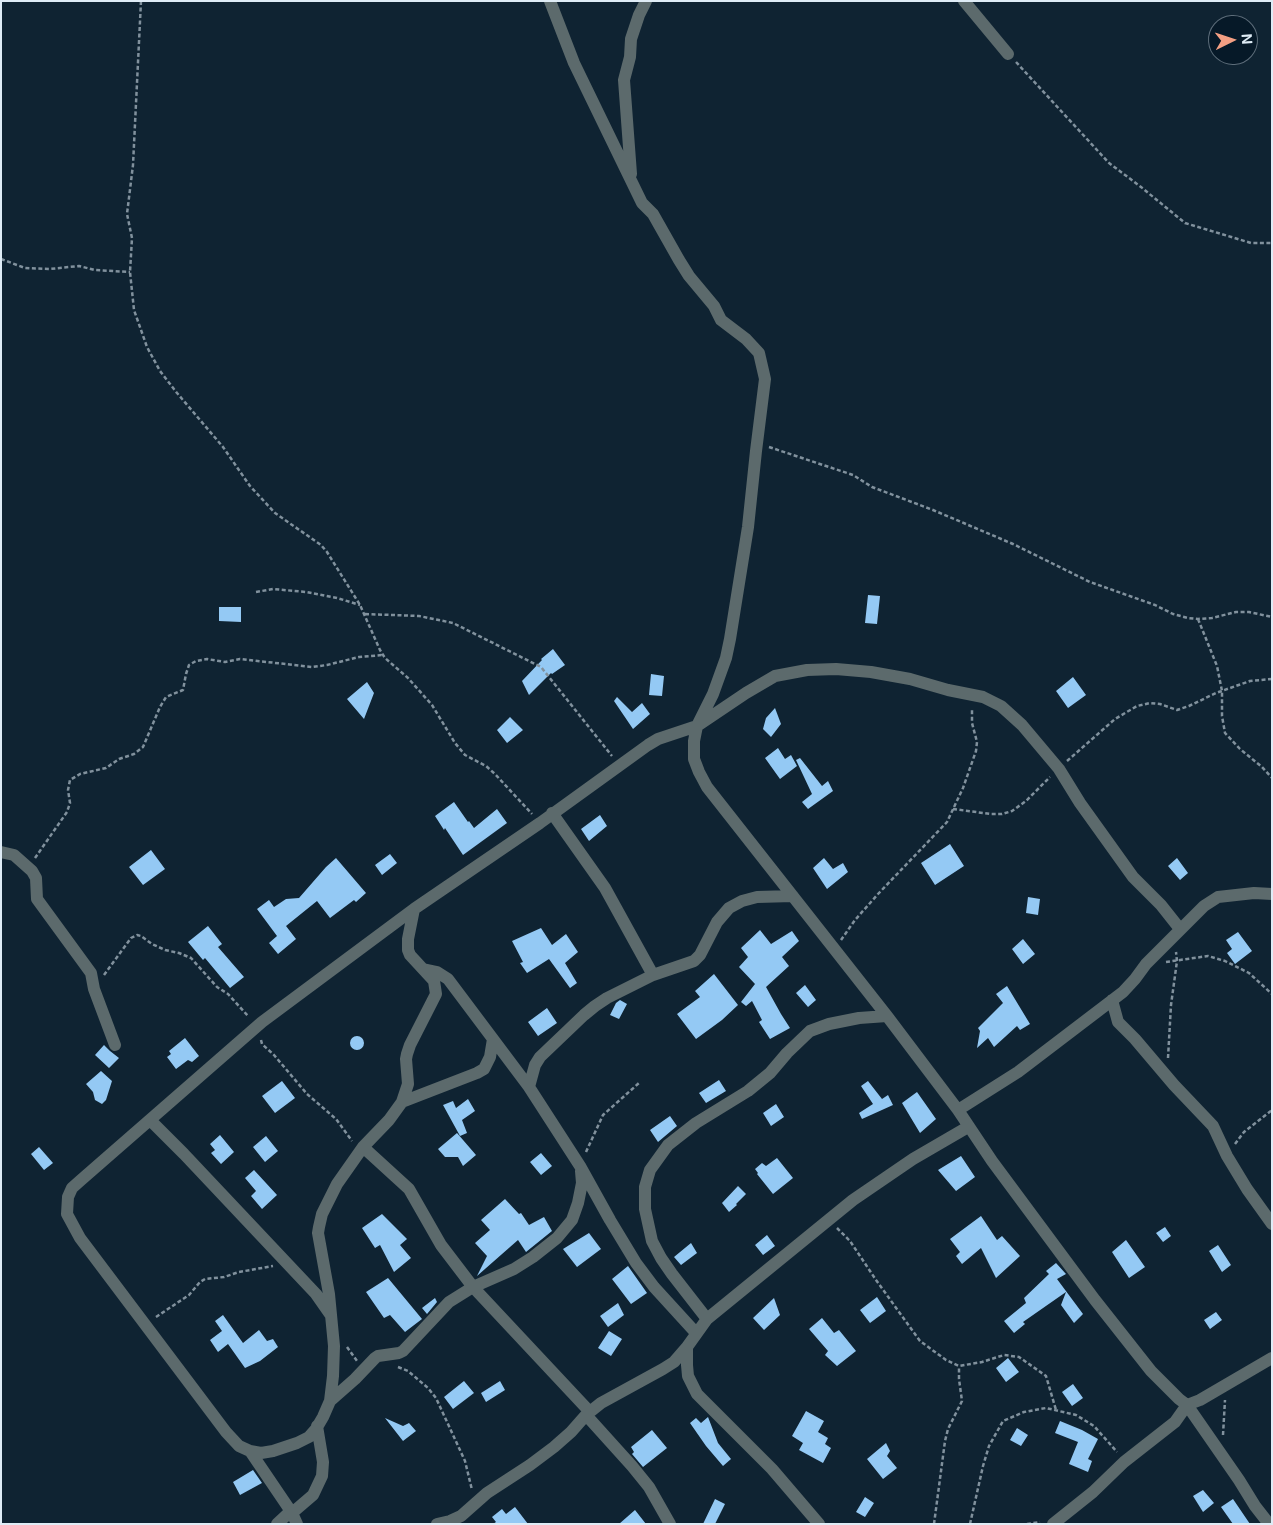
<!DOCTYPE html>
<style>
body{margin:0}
#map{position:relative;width:1273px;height:1525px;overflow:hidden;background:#0f2332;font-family:Inter,sans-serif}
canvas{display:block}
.frame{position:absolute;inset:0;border:2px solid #dfecf6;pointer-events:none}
.north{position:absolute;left:1208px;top:15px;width:50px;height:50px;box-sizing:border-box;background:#061928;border:1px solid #5d6d7a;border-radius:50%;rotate:86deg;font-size:14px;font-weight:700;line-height:20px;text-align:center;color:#dfecf6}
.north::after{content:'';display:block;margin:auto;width:18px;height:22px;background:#f39f83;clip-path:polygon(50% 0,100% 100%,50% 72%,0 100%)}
</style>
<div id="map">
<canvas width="1273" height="1525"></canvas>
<div class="frame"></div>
<div class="north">N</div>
</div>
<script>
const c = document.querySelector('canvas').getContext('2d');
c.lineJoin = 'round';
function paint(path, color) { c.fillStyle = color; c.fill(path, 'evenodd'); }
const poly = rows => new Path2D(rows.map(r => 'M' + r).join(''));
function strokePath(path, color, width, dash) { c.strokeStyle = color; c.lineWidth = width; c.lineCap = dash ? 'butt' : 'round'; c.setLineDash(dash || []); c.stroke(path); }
paint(poly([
 [868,595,880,596,877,624,865,623],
 [219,607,241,607,241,622,219,621],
 [553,649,565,665,552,674,551,673,529,695,522,681,542,660,541,659],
 [651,674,664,676,662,696,649,695],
 [1073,677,1086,695,1068,708,1056,691],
 [367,682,374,693,364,719,347,699],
 [617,697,632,712,642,703,650,714,633,729,614,701],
 [775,708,781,724,771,737,763,729,766,718],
 [510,717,523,730,507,743,497,730],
 [778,748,785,759,791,755,797,766,780,779,765,758],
 [800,758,822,786,828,781,833,791,808,809,802,802,812,794,796,760],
 [454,802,468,822,469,821,474,828,497,809,507,823,463,855,445,828,444,830,435,816],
 [600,815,607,826,589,841,581,829],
 [950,844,964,866,935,885,921,863],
 [151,850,165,869,143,885,129,867],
 [390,854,397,863,382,875,375,865],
 [336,858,366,893,356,902,354,900,330,918,317,901,286,926,296,939,278,954,269,943,277,936,257,909,269,900,274,907,286,899,299,898,326,867],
 [824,858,833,869,843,863,848,872,827,889,813,868],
 [1177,858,1188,873,1180,880,1168,866],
 [1028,897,1040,899,1038,915,1026,913],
 [208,926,222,944,218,947,244,977,230,988,205,958,203,960,188,942],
 [541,928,552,945,566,934,578,952,565,963,577,983,570,988,549,959,527,973,520,963,523,962,512,941],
 [760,930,771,944,792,931,799,941,782,957,789,966,766,987,781,1014,790,1028,770,1039,759,1022,762,1020,752,1001,746,1006,741,1002,755,984,739,967,748,957,741,948],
 [1238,932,1252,951,1235,964,1227,953,1232,949,1226,940],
 [1023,939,1035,954,1023,964,1012,949],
 [714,974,738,1005,722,1020,696,1039,677,1014,700,997,695,991],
 [805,985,816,1000,808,1007,796,993],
 [1007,986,1030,1024,1020,1030,1017,1026,994,1047,988,1038,977,1048,980,1031,978,1028,1003,1003,996,994],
 [620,1000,627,1004,619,1019,610,1015,616,1003],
 [547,1008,557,1023,538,1036,528,1022],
 '350 1043a7 7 0 1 1 14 0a7 7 0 1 1-14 0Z',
 [185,1038,199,1056,192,1062,188,1060,176,1069,167,1057,171,1054,169,1051],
 [104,1045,110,1051,119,1058,109,1068,95,1055],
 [101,1071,112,1081,106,1100,102,1104,95,1100,93,1092,86,1084],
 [719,1080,726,1091,706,1103,699,1093],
 [282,1081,295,1098,275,1113,262,1096],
 [868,1081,882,1099,888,1095,893,1105,862,1119,859,1113,873,1104,861,1086],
 [917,1092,936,1119,920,1133,902,1103],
 [468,1099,475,1111,462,1120,467,1133,460,1136,443,1105,453,1101,456,1108],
 [776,1104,784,1117,771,1126,763,1113],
 [670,1116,677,1126,658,1142,650,1130],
 [457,1133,476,1155,463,1166,458,1157,445,1157,438,1149],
 [220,1135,234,1152,221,1164,211,1153,215,1150,210,1144],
 [266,1136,278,1151,265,1162,253,1147],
 [39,1147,53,1163,44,1170,31,1154],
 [541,1153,552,1166,541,1175,530,1162],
 [961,1156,975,1177,956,1191,938,1170],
 [777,1158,793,1178,773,1194,757,1174,758,1173,755,1169,762,1163,766,1166],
 [254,1170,277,1195,262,1209,251,1196,256,1191,245,1178],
 [738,1186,746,1194,736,1204,737,1205,729,1212,722,1203],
 [505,1199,519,1214,521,1213,529,1225,544,1217,552,1231,526,1252,518,1240,477,1276,487,1256,475,1243,490,1230,481,1220],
 [382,1214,407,1239,400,1245,411,1258,394,1272,380,1245,375,1248,362,1228],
 [981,1216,997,1240,1002,1236,1020,1256,996,1278,981,1248,962,1264,956,1256,960,1252,950,1239],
 [1165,1227,1171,1236,1163,1242,1156,1233],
 [589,1233,601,1249,577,1267,563,1249],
 [767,1235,775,1246,763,1255,755,1245],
 [1126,1240,1145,1267,1129,1278,1112,1252],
 [691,1243,697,1253,681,1265,674,1257],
 [1218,1245,1231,1265,1222,1272,1209,1251],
 [1056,1263,1066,1274,1057,1279,1083,1314,1074,1323,1061,1305,1066,1292,1023,1322,1025,1324,1014,1333,1004,1321,1026,1303,1024,1298,1049,1274,1046,1271],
 [628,1266,647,1293,631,1304,612,1279],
 [388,1278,422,1319,405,1332,390,1315,384,1318,366,1292],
 [877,1297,886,1311,870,1323,860,1310],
 [435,1298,437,1302,427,1314,422,1308],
 [774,1298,780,1315,764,1330,753,1318],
 [618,1303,624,1315,608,1327,600,1316],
 [1216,1312,1222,1320,1210,1329,1204,1320],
 [223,1315,243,1343,259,1330,267,1341,273,1339,278,1347,260,1361,245,1368,228,1344,218,1352,210,1340,222,1331,215,1321],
 [822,1318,834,1333,839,1330,856,1351,837,1366,825,1355,828,1351,809,1329],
 [609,1331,622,1339,611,1356,598,1348],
 [1008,1358,1019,1372,1006,1382,996,1368],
 [464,1381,474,1393,453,1409,444,1397],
 [500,1381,505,1390,486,1402,481,1393],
 [1073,1384,1083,1398,1072,1406,1062,1392],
 [806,1411,824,1421,818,1432,828,1438,825,1444,831,1448,823,1463,799,1450,803,1443,792,1436],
 [708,1417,718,1443,731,1459,723,1466,706,1446,690,1423,696,1418,701,1423],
 [385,1418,403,1426,409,1423,416,1431,403,1441],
 [1060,1421,1082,1430,1098,1439,1088,1459,1092,1461,1088,1472,1069,1464,1078,1442,1055,1433],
 [1017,1428,1028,1435,1021,1446,1010,1440],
 [652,1430,667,1448,643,1467,632,1454,634,1452,631,1447],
 [886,1443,890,1451,887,1456,897,1468,883,1479,867,1459],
 [253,1470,262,1483,240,1495,233,1482],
 [1203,1490,1214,1503,1203,1512,1193,1496],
 [865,1497,874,1503,865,1517,856,1512],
 [715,1499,725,1504,715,1524,703,1524],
 [1233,1499,1250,1524,1233,1524,1221,1507],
 [515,1507,528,1524,493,1524,496,1522,492,1517,502,1509,506,1514],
 [635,1510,646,1524,619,1524]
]), '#94c9f4');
strokePath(poly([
 [141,1,133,165,127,214,132,238,130,272,134,310,147,347,160,371,177,393,223,447,250,486,275,513,321,545,327,552,360,605,380,650,385,658,408,678,432,705,455,743,465,755,486,766,495,774,532,814],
 [1016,62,1109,163,1141,187,1185,223,1251,243,1272,243],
 [1,259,25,268,50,269,79,266,95,270,130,272],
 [769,447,853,475,872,487,933,510,1013,544,1090,582,1155,605,1173,614,1188,618,1198,619,1212,618,1236,612,1249,612,1272,617],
 [256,592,273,589,306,592,337,598,360,605],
 [365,614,419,616,453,623,541,667,612,756],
 [1198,619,1217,666,1222,691,1222,716,1225,733,1240,749,1262,767,1272,778],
 [1067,761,1115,719,1137,706,1150,703,1160,704,1177,710,1189,706,1216,693,1250,681,1272,679],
 [953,809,991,814,1002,814,1012,811,1026,801,1050,777],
 [35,858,67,812,70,803,68,790,70,780,80,774,106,768,119,759,134,754,143,747,160,707,166,697,183,690,186,674,189,665,196,661,207,659,225,662,240,659,312,667,327,665,359,657,383,655],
 [841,940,855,920,878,894,947,822,963,788,976,751,977,742,972,723,972,708],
 [1166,962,1208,956,1225,961,1249,973,1272,994],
 [104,975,131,938,137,935,141,936,152,944,165,950,179,953,191,958,217,987,228,994,248,1016],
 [261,1040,262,1044,274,1055,307,1094,336,1119,352,1141],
 [1168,1058,1171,1005,1177,961,1176,952],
 [1235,1144,1244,1132,1272,1110],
 [586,1152,603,1115,639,1083],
 [837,1228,850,1241,876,1280,920,1341,946,1360,959,1366,982,1362,1004,1355,1019,1357,1046,1376,1056,1410],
 [156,1317,189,1295,200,1282,205,1279,224,1277,239,1272,273,1266],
 [347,1347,357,1361],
 [398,1367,408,1371,428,1388,436,1398,465,1461,472,1490],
 [1223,1435,1225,1400],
 [934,1524,945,1441,948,1429,962,1401,959,1379,959,1366],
 [970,1524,983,1466,989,1446,1003,1421,1024,1412,1046,1408,1076,1415,1094,1426,1117,1452],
 [1027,1524,1040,1522]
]), '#81919d', 2.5, [4, 2.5]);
strokePath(poly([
 [550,1,574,63,642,203,653,214,679,260,689,276,714,306,721,320,746,339,759,353,765,379,756,451,748,527,730,639,726,658,713,694,697,726,694,741,694,759,699,772,707,787,887,1016,958,1110,992,1161,1095,1300,1151,1371,1179,1399,1187,1405,1200,1400,1272,1358],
 [964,1,1008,54],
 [631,174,624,80,630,57,631,39,639,15,646,1],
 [552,813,605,888,653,975],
 [1,852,14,855,32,871,36,878,37,899,91,973,94,989,115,1045],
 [414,909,408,939,408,950,410,955,434,981,436,994,410,1045,407,1054,406,1059,408,1084,402,1102,389,1120,363,1147,337,1184,322,1214,319,1227,318,1233,329,1294,334,1346,333,1376,330,1401,323,1417,316,1429,309,1437,297,1443,273,1451,261,1453,250,1451,239,1446,226,1432,80,1238,67,1214,68,1197,72,1188,81,1180,262,1022,414,909,540,823,648,745,658,739,697,726,746,693,775,676,807,670,836,669,871,672,910,679,948,690,983,697,1001,706,1022,725,1059,769,1080,803,1133,877,1161,905,1180,929],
 [423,969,437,972,448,979,529,1087,580,1166,610,1220,636,1263,654,1287,696,1333],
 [1112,1000,1118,1022,1135,1039,1174,1085,1213,1126,1227,1156,1247,1189,1272,1224],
 [529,1087,535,1065,540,1057,584,1015,595,1006,607,998,653,975,694,961,700,955,717,922,729,908,742,901,757,897,793,896],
 [402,1102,477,1073,484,1069,490,1057,493,1039],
 [958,1110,1018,1072,1123,992,1135,979,1146,964,1204,906,1218,897,1254,893,1272,894],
 [150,1120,184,1154,316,1294,330,1314],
 [363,1147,409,1189,441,1245,473,1287,590,1412],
 [707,1319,672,1274,661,1258,652,1241,645,1209,645,1187,650,1170,668,1145,696,1123,748,1091,770,1073,787,1053,810,1031,829,1024,859,1018,887,1016],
 [330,1401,355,1379,375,1358,378,1356,399,1353,403,1351,449,1302,473,1287,514,1269,533,1257,557,1238,572,1220,578,1203,582,1183,581,1171],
 [586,1415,632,1466,649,1487,670,1524],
 [250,1451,292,1513,297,1524],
 [292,1513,313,1495,322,1476,323,1462,317,1426],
 [277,1524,291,1511],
 [437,1524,450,1521,461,1516,487,1493,530,1465,554,1447,571,1432,586,1415,601,1403,663,1369,674,1362,687,1347],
 [819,1524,772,1469,697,1394,688,1376,687,1365,687,1347,707,1319,853,1200,913,1159,968,1127],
 [1053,1524,1093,1492,1124,1462,1175,1422,1187,1405,1239,1480,1255,1506,1269,1524]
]), '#5c6a6c', 12);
</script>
